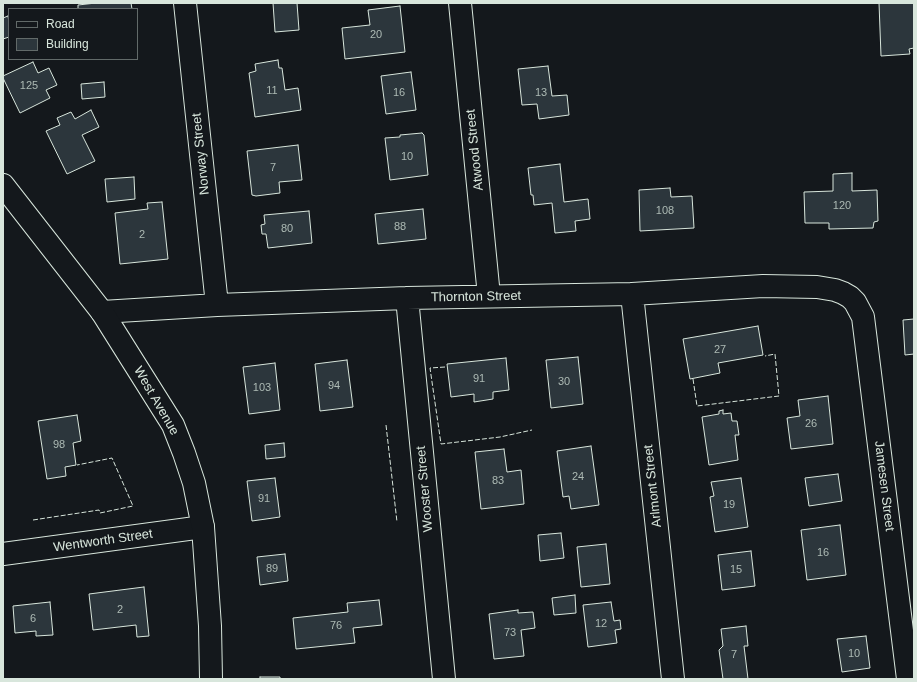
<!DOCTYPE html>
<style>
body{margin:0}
#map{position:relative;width:917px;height:682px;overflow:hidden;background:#14181c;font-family:Helvetica,sans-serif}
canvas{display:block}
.frame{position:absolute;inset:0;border:4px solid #d8e6dc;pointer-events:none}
.legend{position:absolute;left:8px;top:8px;width:130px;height:52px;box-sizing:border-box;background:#14181c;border:1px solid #626a69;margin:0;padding:5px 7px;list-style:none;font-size:12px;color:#d8e6dc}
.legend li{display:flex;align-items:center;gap:8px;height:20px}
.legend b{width:20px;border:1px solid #626a69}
</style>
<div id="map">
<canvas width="917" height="682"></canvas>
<div class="frame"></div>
<ul class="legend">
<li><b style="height:5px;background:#14181c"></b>Road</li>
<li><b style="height:11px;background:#2c363c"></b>Building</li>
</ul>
</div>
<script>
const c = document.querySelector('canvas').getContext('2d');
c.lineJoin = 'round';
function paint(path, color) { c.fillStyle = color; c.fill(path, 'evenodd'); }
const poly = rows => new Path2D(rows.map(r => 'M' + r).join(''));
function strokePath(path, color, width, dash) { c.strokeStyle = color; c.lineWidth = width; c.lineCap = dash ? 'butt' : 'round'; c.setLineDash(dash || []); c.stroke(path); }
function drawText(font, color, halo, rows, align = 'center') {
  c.font = font + ' Helvetica,sans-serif'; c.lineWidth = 3; c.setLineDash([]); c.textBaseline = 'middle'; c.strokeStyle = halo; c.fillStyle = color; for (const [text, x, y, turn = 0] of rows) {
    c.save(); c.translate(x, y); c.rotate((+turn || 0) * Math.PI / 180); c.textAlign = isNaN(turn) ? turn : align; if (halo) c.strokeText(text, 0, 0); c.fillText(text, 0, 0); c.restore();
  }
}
const building = poly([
 [96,3,131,3,132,9,78,9,78,5,96,3],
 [273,3,297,3,299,30,275,32,273,3],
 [879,3,914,3,914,48,909,49,910,54,881,56,879,3],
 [400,6,405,52,345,59,342,28,370,25,368,10,400,6],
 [8,16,9,22,9,37,3,39,3,18,8,16],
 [278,60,279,68,282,68,285,90,298,88,301,110,255,117,249,73,256,71,255,64,278,60],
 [33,62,38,73,49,68,57,85,46,90,50,98,20,113,3,78,3,76,33,62],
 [548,66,552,96,567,95,569,115,539,119,537,104,522,105,518,69,548,66],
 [411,72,416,110,386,114,381,76,411,72],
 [104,82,105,97,82,99,81,84,104,82],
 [91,110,99,127,82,135,95,161,67,174,46,131,60,125,57,118,71,112,75,119,91,110],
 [422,133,424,135,428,175,390,180,385,138,400,137,400,135,422,133],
 [298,145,302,180,279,182,280,193,256,196,252,195,247,151,298,145],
 [560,164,564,202,588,199,590,219,575,221,576,231,555,233,552,203,534,205,533,195,531,195,528,168,560,164],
 [852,173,852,191,877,190,878,221,874,222,873,228,829,229,829,223,805,223,804,192,833,191,833,174,852,173],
 [134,177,135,199,107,202,105,179,134,177],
 [670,188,671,197,692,196,694,228,640,231,639,190,670,188],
 [162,202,168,259,120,264,115,213,148,209,147,203,162,202],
 [423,209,426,239,378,244,375,214,423,209],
 [309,211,312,243,268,248,266,234,262,234,261,225,265,224,264,215,309,211],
 [914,319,914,354,905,355,903,320,914,319],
 [758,326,763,355,718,363,720,373,690,379,683,339,758,326],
 [578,357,583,404,551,408,546,360,578,357],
 [506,358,509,390,493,392,493,399,474,402,474,394,451,397,447,364,506,358],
 [347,360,353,407,320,411,315,364,347,360],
 [275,363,280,410,249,414,243,367,275,363],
 [828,396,833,444,791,449,787,418,800,416,798,400,828,396],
 [723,410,723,414,731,413,732,421,737,421,739,435,735,435,738,460,709,465,702,417,719,414,719,411,723,410],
 [77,415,81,441,73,443,76,465,65,467,66,476,47,479,38,421,77,415],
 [284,443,285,457,266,459,265,445,284,443],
 [591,446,599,505,571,509,569,496,563,497,557,451,591,446],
 [504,449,507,472,521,470,524,504,481,509,475,452,504,449],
 [838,474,842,501,809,506,805,478,838,474],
 [275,478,280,517,252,521,247,481,275,478],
 [741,478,748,527,715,532,710,497,714,496,711,482,741,478],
 [840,525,846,575,807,580,801,530,840,525],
 [561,533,564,558,540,561,538,535,561,533],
 [606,544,610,584,581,587,577,547,606,544],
 [751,551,755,586,722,590,718,555,751,551],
 [285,554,288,581,260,585,257,557,285,554],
 [144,587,149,636,137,637,136,625,93,630,89,594,144,587],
 [575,595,576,613,554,615,552,598,575,595],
 [379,600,382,625,353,628,355,643,296,649,293,618,348,612,347,603,379,600],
 [50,602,53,635,36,636,36,631,15,633,13,606,50,602],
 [611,602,614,621,620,620,621,629,615,630,617,643,588,647,583,605,611,602],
 [518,610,518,613,533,612,535,628,521,630,524,656,494,659,489,614,518,610],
 [746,626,748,646,744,646,748,679,723,679,719,650,723,646,721,629,746,626],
 [866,636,870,668,842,672,837,639,866,636],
 [260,677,280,677,280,679,260,679,260,677]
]);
paint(building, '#2c363c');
strokePath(building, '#d8e6dc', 1);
const minor = poly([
 [185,3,217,305],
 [460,3,489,296],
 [632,294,673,679],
 [407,298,444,679],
 [102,312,217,305,407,298,632,294,763,286,817,287,835,290,843,293,850,297,855,302,863,317,908,679],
 [3,554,203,527]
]);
const tertiary = poly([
 [3,185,102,312,173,425,184,453,194,483,203,527,210,626,211,679]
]);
strokePath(minor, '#d8e6dc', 24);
strokePath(tertiary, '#d8e6dc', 24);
strokePath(minor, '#14181c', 22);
strokePath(tertiary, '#14181c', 22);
strokePath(poly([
 [445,367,430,368,441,444,500,437,532,430],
 [693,379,697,406,779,396,775,354,765,356],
 [386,425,397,522],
 [33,520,99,510,100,513,133,506,112,458,77,465]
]), '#d8e6dc', 1, [5, 2]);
drawText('11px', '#adbab4', null, [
 ["20",376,35],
 ["125",29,86],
 ["11",272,91],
 ["16",399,93],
 ["13",541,93],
 ["10",407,157],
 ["7",273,168],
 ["120",842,206],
 ["108",665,211],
 ["88",400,227],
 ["80",287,229],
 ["2",142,235],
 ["27",720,350],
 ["91",479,379],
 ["30",564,382],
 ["94",334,386],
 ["103",262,388],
 ["26",811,424],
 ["98",59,445],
 ["24",578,477],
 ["83",498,481],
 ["91",264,499],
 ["19",729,505],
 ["16",823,553],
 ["89",272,569],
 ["15",736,570],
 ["2",120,610],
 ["6",33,619],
 ["12",601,624],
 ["76",336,626],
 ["73",510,633],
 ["10",854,654],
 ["7",734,655]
]);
drawText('13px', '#d8e6dc', '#14181c', [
 ["Atwood Street",475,150,-96],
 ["Norway Street",201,154,-96],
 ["Thornton Street",476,297,-1],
 ["West Avenue",156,401,60],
 ["Arlmont Street",653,486,-96],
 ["Jamesen Street",884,486,83],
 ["Wooster Street",425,489,-95],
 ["Wentworth Street",103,541,-8]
]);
</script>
